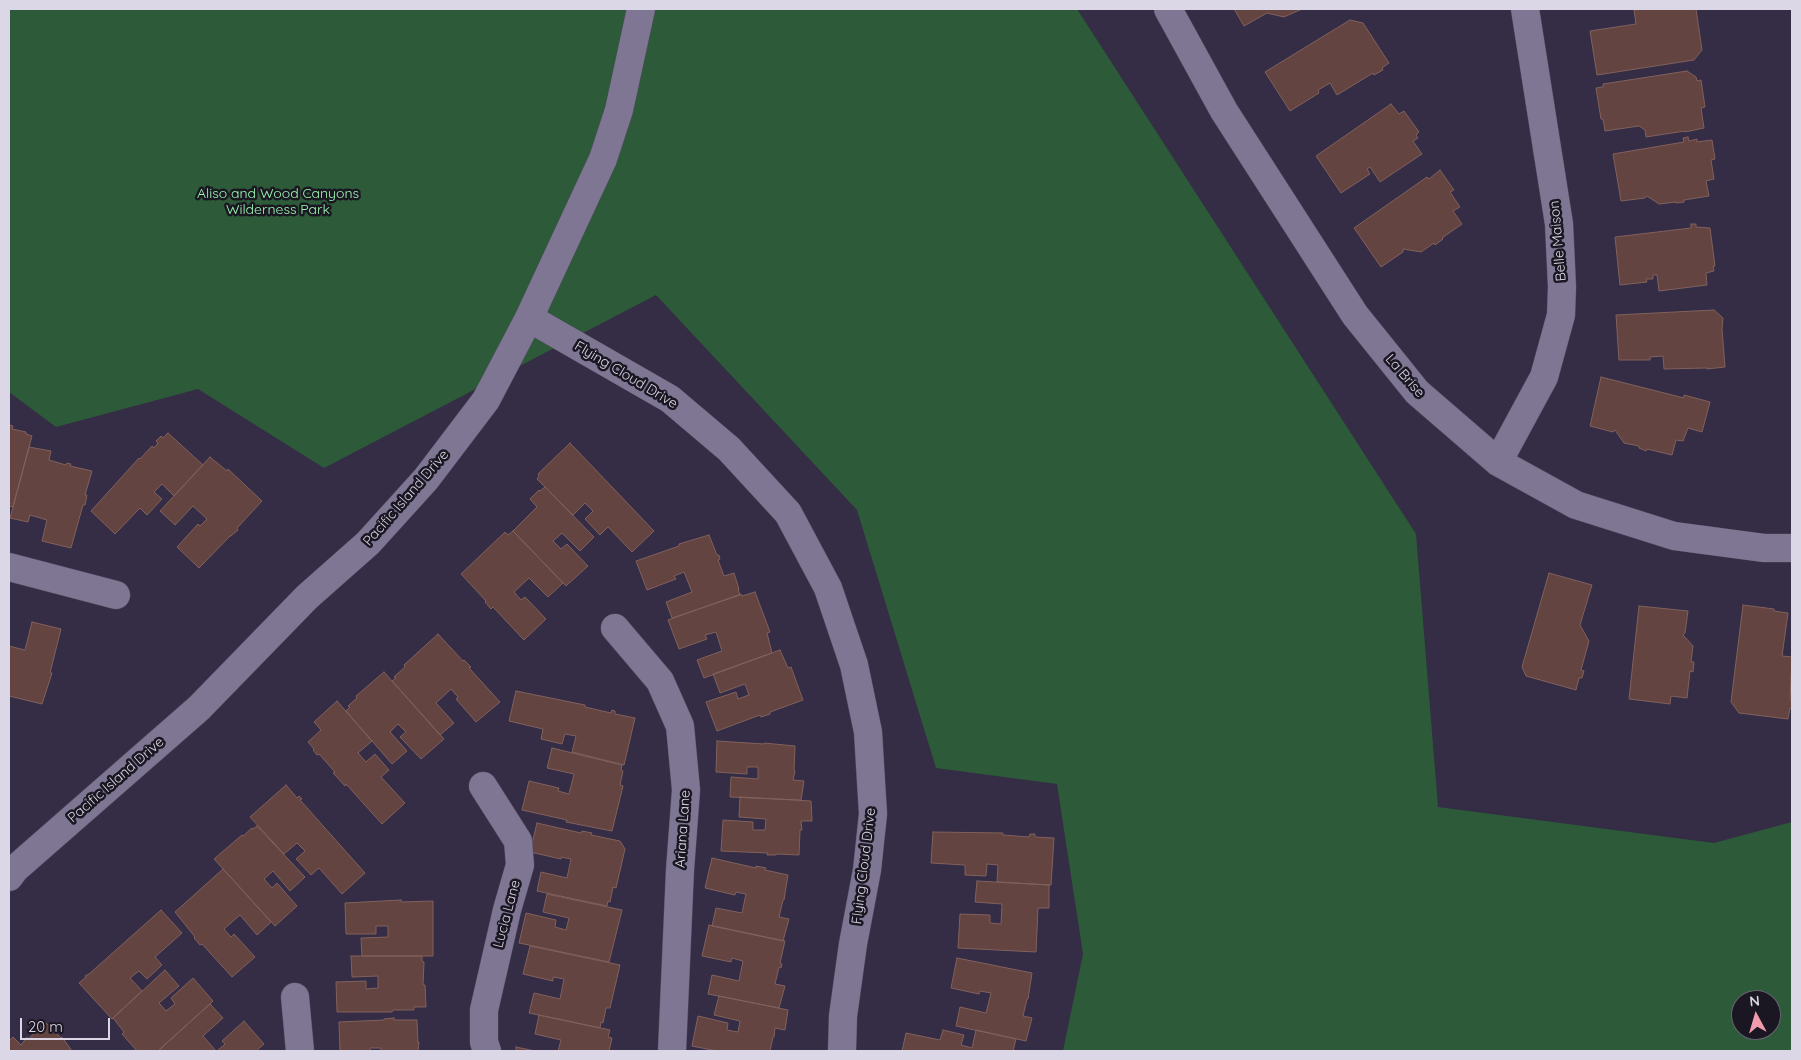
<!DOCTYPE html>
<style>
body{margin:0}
#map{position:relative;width:1801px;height:1060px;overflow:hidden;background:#342d45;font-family:Quicksand,sans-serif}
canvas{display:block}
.frame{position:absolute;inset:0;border:10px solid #dbd7e7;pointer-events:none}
.north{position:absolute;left:1731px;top:990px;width:50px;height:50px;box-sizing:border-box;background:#1a1722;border:1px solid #676471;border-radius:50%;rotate:354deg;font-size:14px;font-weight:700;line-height:20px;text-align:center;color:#dbd7e7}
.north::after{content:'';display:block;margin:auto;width:18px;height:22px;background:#f29aae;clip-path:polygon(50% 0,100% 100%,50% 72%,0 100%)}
.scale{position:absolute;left:20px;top:1018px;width:90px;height:22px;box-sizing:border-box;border:2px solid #dbd7e7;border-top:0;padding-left:6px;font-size:15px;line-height:18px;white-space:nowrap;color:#dbd7e7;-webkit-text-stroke:4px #1a1722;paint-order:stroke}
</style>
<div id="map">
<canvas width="1801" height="1060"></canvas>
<div class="frame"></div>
<div class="north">N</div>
<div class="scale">20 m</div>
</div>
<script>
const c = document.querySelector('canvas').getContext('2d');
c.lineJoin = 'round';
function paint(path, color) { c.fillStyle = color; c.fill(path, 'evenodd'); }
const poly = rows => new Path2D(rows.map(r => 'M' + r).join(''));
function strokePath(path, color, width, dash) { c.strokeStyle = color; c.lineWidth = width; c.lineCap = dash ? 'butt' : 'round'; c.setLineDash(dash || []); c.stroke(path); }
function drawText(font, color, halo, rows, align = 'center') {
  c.font = font + ' Quicksand,sans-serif'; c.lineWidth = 5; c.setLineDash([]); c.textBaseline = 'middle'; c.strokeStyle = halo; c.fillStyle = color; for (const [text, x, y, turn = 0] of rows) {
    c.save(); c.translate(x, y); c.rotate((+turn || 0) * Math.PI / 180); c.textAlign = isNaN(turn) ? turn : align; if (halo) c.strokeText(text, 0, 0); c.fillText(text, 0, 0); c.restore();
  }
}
paint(poly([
 [9,9,1077,9,1416,534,1438,807,1714,843,1792,822,1792,1051,1063,1051,1083,954,1057,784,936,768,857,510,656,295,324,468,198,389,56,427,9,392],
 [1741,1000,1771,1000,1771,1030,1741,1030]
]), '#2d5a38');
const building = poly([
 [1234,9,1302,9,1284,17,1267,13,1244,26,1234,9],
 [1644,9,1696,9,1702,50,1694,60,1597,75,1590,31,1636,24,1634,10,1644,9],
 [1350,20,1363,23,1389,63,1382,68,1383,70,1374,75,1373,73,1337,95,1330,83,1318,90,1319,93,1290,111,1265,72,1350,20],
 [1687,71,1696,77,1697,81,1701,80,1705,107,1701,108,1704,128,1685,132,1685,131,1646,137,1645,130,1639,126,1605,131,1603,119,1601,119,1596,88,1603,87,1603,84,1687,71],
 [1391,104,1399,114,1404,111,1419,132,1416,135,1418,138,1413,141,1422,154,1380,182,1370,167,1367,169,1370,174,1341,193,1316,156,1391,104],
 [1688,137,1689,141,1697,139,1697,142,1712,140,1715,159,1711,160,1714,179,1706,181,1709,196,1684,200,1684,202,1676,203,1676,202,1659,204,1647,196,1645,198,1621,201,1613,154,1684,142,1683,138,1688,137],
 [1440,170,1454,190,1450,192,1460,207,1453,211,1462,224,1442,238,1443,239,1435,245,1434,243,1421,252,1403,249,1403,252,1381,267,1354,228,1427,177,1429,179,1440,170],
 [1691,224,1696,224,1696,227,1710,228,1715,266,1713,266,1714,271,1706,273,1707,285,1659,291,1657,275,1653,275,1653,279,1646,279,1647,282,1620,285,1615,237,1691,228,1691,224],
 [1714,310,1723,318,1722,329,1725,367,1707,369,1707,368,1664,369,1663,356,1650,357,1650,360,1619,360,1616,315,1714,310],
 [1601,377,1684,398,1684,395,1710,402,1702,432,1688,428,1683,441,1676,440,1672,455,1647,449,1646,451,1639,448,1639,446,1624,443,1615,430,1613,432,1590,426,1601,377],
 [9,425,13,426,12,429,26,432,26,434,32,436,13,507,9,506,9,425],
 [168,433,203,465,174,496,162,484,154,492,162,499,147,515,140,508,115,534,91,511,139,458,140,459,152,446,154,448,158,443,156,441,161,436,163,438,168,433],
 [570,443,654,531,632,552,608,527,600,535,585,519,593,511,585,503,573,515,537,479,539,476,538,474,570,443],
 [29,447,51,451,49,460,66,465,67,463,71,464,70,466,92,471,85,495,87,495,85,505,83,505,71,548,42,541,47,520,30,515,28,522,10,518,29,447],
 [210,457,227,471,228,469,262,501,237,528,238,530,231,536,230,536,199,568,177,547,198,524,200,526,207,519,193,506,175,525,160,511,210,457],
 [545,487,594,537,580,551,562,533,553,541,561,549,567,544,588,566,566,586,513,531,537,507,530,499,539,490,540,491,545,487],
 [513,531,563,583,548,597,529,578,514,592,521,600,525,597,546,619,524,640,493,607,491,609,485,602,486,601,461,574,505,532,508,535,513,531],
 [709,535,717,555,719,555,720,559,718,560,724,576,734,573,739,589,738,589,740,595,672,618,666,602,692,592,684,572,674,576,676,579,647,590,636,561,679,546,679,544,709,535],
 [1549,573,1592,585,1580,625,1589,641,1581,670,1584,671,1582,678,1579,678,1576,690,1526,676,1522,667,1549,573],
 [755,592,770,632,767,633,772,653,704,678,697,660,722,651,716,632,705,635,707,639,679,649,668,620,741,594,742,596,755,592],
 [1743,605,1774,609,1774,611,1788,613,1782,656,1792,657,1790,700,1792,700,1792,709,1790,708,1788,719,1739,713,1731,702,1743,605],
 [1639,606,1688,611,1685,633,1683,635,1693,646,1691,662,1694,662,1693,672,1690,671,1687,698,1671,696,1670,704,1629,699,1639,606],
 [32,622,61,629,50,673,52,673,42,704,9,696,9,646,25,650,32,622],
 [438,634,463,661,464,660,471,667,469,668,500,702,476,722,456,699,458,697,451,689,436,703,454,723,440,735,392,681,396,678,394,677,405,667,404,665,438,634],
 [780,650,788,668,791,667,803,700,770,712,770,714,761,717,760,715,717,731,706,702,736,692,738,699,749,695,745,684,720,693,713,674,780,650],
 [384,672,444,739,421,759,400,737,406,732,398,724,390,732,407,751,392,764,346,711,350,707,348,706,357,698,356,696,384,672],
 [516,691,585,705,585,707,611,713,612,710,615,711,615,714,635,718,624,765,572,752,576,736,565,734,562,744,541,739,543,729,509,721,516,691],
 [337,701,372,741,358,753,366,762,375,754,389,770,381,777,405,803,382,824,346,784,345,786,333,773,335,772,319,754,317,755,313,750,314,749,308,742,321,730,314,722,337,701],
 [717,741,764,744,764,743,795,746,794,770,795,771,793,780,804,781,801,800,730,797,731,777,758,779,758,767,747,767,747,774,716,772,717,741],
 [552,748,622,765,621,770,623,771,620,785,623,786,612,831,566,822,567,820,522,810,529,781,559,788,558,791,569,794,574,774,547,768,552,748],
 [286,785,297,798,299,796,302,799,300,800,365,873,342,894,319,868,311,875,296,859,305,851,297,843,284,854,250,817,286,785],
 [740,797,811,801,812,821,801,821,802,830,800,830,799,855,777,854,776,855,767,855,768,853,721,851,723,820,753,822,753,830,765,830,766,819,739,817,740,797],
 [537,823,581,833,582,831,592,833,591,835,620,841,625,849,616,888,613,887,610,902,608,901,607,906,537,891,541,872,567,878,571,859,561,857,561,859,530,852,537,823],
 [257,826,305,877,290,891,273,871,264,879,272,888,277,883,297,906,275,926,214,859,242,835,243,836,252,828,253,829,257,826],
 [933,832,1003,833,1003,835,1029,837,1030,834,1035,834,1035,837,1054,838,1051,885,997,882,998,865,987,864,986,876,965,875,965,865,931,863,933,832],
 [712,858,756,868,756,866,766,868,765,870,788,875,784,900,783,900,779,917,789,919,783,941,712,926,716,908,742,913,746,894,736,892,735,895,705,888,712,858],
 [223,869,271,922,257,935,240,915,224,929,231,937,234,934,255,957,232,977,202,944,200,945,194,938,195,937,175,912,223,869],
 [977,881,1049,885,1049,908,1038,908,1036,952,958,948,960,914,990,915,990,923,1001,924,1002,904,975,902,977,881],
 [547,894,622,910,609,962,519,943,526,913,556,920,555,927,566,930,569,918,543,912,547,894],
 [401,900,401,902,433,901,433,956,362,956,361,938,388,937,388,926,376,926,376,934,346,934,345,903,401,900],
 [161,910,182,933,155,957,162,965,147,979,139,971,130,978,142,991,112,1019,79,983,86,977,85,976,89,974,161,910],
 [709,925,785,941,780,963,782,964,781,968,779,967,775,984,785,986,779,1008,708,994,712,975,739,981,743,961,732,958,731,962,702,956,709,925],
 [530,946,620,965,610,1008,606,1008,603,1023,601,1022,600,1028,529,1013,534,993,560,999,564,979,553,977,553,981,523,974,530,946],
 [351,956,422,956,422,961,424,962,423,985,425,985,426,1007,414,1007,414,1010,393,1010,392,1012,337,1012,336,982,366,981,366,989,378,988,378,976,352,977,351,956],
 [957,958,1032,973,1028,999,1027,999,1023,1016,1032,1018,1026,1041,956,1026,960,1007,986,1013,991,993,980,991,979,994,951,988,957,958],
 [165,970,179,986,159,1003,166,1011,175,1004,171,998,193,978,213,1001,158,1051,137,1051,122,1034,124,1032,113,1018,165,970],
 [719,996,788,1010,785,1030,775,1028,774,1037,773,1037,770,1051,717,1051,692,1046,698,1016,728,1023,727,1030,738,1032,740,1021,714,1015,719,996],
 [210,1004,223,1018,203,1036,216,1051,158,1051,210,1004],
 [539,1015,610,1030,608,1037,612,1038,609,1051,558,1051,561,1040,535,1034,539,1015],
 [394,1018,394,1020,417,1020,418,1043,419,1042,418,1051,381,1051,381,1048,370,1048,370,1051,340,1051,339,1022,384,1020,384,1019,394,1018],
 [244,1021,264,1044,256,1051,217,1051,225,1044,222,1041,244,1021],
 [46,1023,61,1038,62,1037,72,1051,9,1051,9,1041,13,1037,21,1045,27,1037,28,1039,46,1023],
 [943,1030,964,1035,961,1045,972,1048,976,1030,1016,1039,1013,1051,902,1051,906,1033,940,1040,943,1030],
 [516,1047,535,1051,516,1051,516,1047]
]);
paint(building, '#634441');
strokePath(building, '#81615d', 1);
const minor = poly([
 [1168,9,1224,111,1355,315,1417,392,1498,462,1576,505,1674,536,1764,548,1792,548],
 [1498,462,1544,377,1561,315,1562,287,1559,224,1525,9],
 [9,567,116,595],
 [615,628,660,681,680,726,686,790,680,870,672,1051],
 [483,786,518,841,520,865,507,910,484,1010,484,1042,487,1051],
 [295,997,300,1051]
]);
const tertiary = poly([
 [529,318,670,399,729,449,788,513,828,588,854,665,868,732,873,814,867,870,853,944,843,1016,842,1051]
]);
const secondary = poly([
 [9,877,15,869,199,708,307,597,368,543,426,479,486,400,529,318,603,159,619,110,641,9]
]);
strokePath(minor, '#514b60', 29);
strokePath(tertiary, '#514b60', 29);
strokePath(secondary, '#514b60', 29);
strokePath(minor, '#7e7693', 28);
strokePath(tertiary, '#7e7693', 28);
strokePath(secondary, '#7e7693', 28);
drawText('14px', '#9af7af', '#1a1722', [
 ["Aliso and Wood Canyons",278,194],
 ["Wilderness Park",278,210]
]);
drawText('14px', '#dbd7e7', '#1a1722', [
 ["Belle Maison",1558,241,-95],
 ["Flying Cloud Drive",626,375,31],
 ["La Brise",1405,376,49],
 ["Pacific Island Drive",406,498,-49],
 ["Pacific Island Drive",116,780,-41],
 ["Ariana Lane",683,829,-86],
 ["Flying Cloud Drive",864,866,-83],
 ["Lucia Lane",507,914,-75]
]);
</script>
